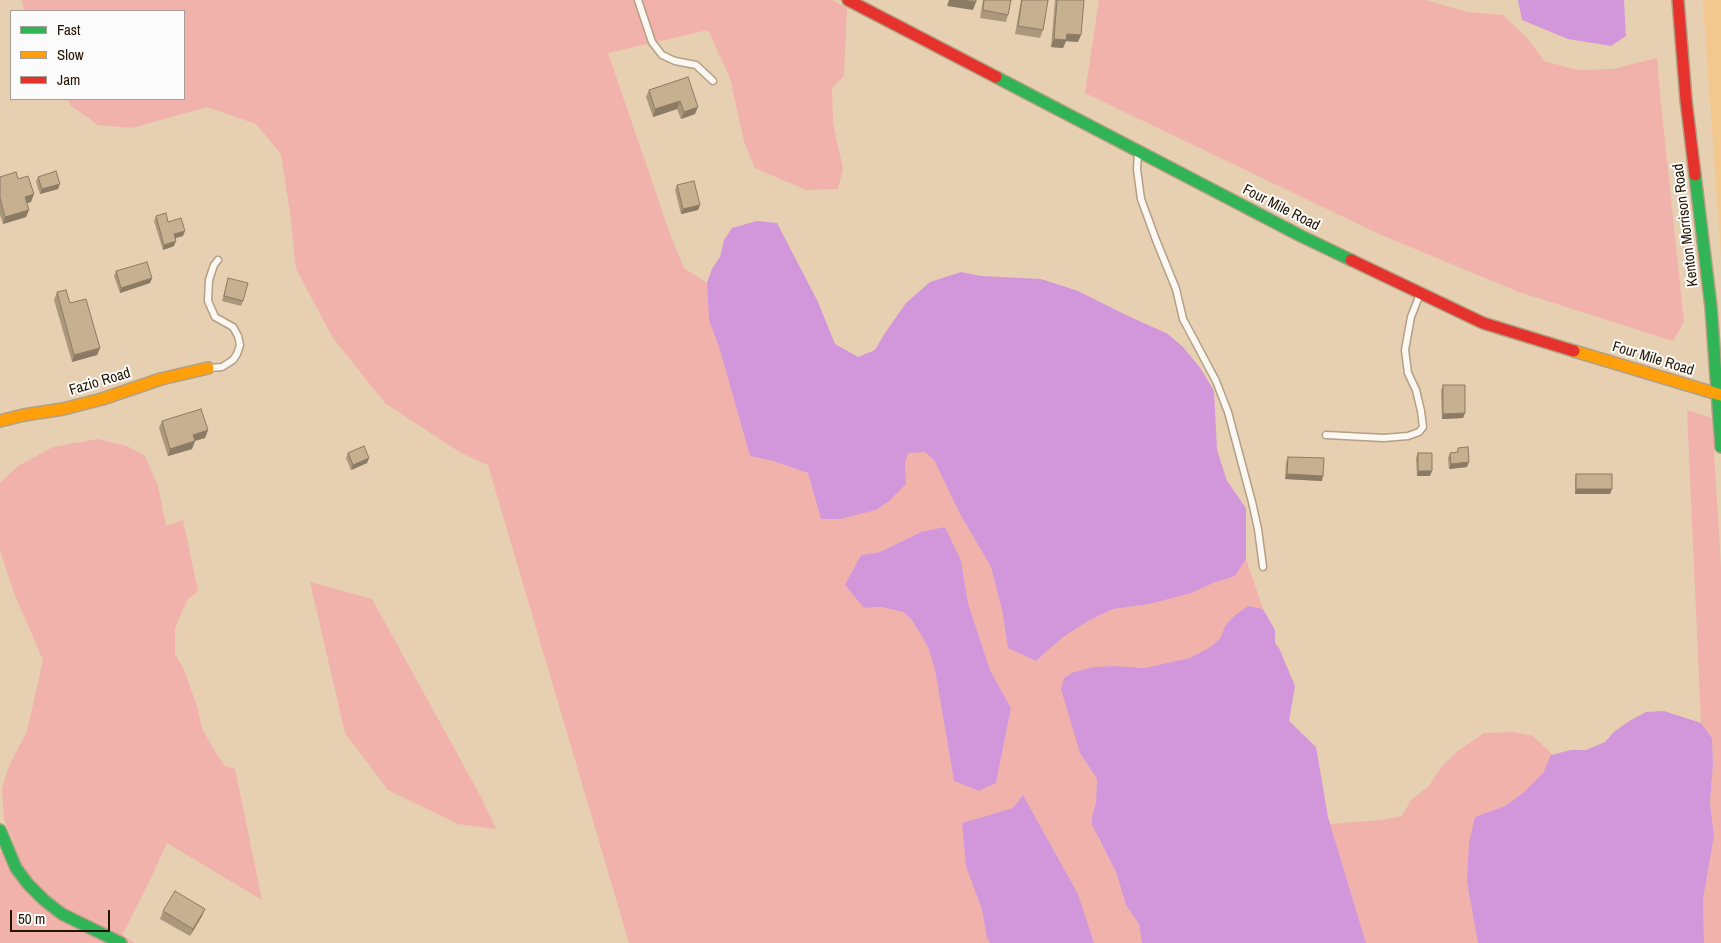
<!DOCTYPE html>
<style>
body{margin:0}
#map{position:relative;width:1721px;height:943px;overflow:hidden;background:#e7cfb1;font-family:"Archivo Narrow",sans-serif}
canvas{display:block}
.legend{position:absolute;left:10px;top:10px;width:175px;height:90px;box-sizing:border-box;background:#fbfbfb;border:1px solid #a59f97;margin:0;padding:6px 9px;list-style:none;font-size:15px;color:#241501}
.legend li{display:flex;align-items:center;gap:10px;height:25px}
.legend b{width:25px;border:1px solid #a59f97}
.scale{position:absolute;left:10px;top:910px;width:100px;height:22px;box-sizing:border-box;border:2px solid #241501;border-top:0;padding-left:6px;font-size:15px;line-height:18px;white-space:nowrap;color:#241501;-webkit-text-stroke:4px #fbfbfb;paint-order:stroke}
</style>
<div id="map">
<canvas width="1721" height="943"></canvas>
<ul class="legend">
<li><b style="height:6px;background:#30b455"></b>Fast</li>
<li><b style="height:6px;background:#ff9f0a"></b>Slow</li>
<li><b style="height:6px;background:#e5322d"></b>Jam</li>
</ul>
<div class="scale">50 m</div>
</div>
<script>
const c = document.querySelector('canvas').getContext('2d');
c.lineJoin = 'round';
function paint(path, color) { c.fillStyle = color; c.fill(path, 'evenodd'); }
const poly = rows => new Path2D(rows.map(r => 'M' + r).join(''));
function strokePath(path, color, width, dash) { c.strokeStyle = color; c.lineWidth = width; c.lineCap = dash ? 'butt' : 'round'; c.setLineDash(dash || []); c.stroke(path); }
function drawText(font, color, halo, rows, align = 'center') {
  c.font = font + ' "Archivo Narrow",sans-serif'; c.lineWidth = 4; c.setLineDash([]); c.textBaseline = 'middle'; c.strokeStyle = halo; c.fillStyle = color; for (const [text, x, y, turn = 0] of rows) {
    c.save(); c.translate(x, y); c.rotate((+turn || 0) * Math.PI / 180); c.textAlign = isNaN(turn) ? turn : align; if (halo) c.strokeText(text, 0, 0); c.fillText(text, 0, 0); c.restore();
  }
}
paint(poly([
 [1703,0,1721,0,1721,257]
]), '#f3c88f');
paint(poly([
 [21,0,832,0,847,8,844,76,832,88,833,123,843,169,838,189,806,190,755,168,744,141,730,78,708,30,608,53,671,237,684,268,707,283,709,320,719,347,750,456,773,461,808,473,821,519,906,484,905,463,908,452,925,452,934,460,960,514,991,567,1002,610,1008,648,1036,661,1063,637,1088,621,1113,609,1149,604,1235,576,1246,559,1263,609,1248,606,1234,616,1225,626,1221,637,1212,646,1190,658,1144,668,1114,666,1094,667,1074,672,1080,753,1097,779,1096,802,1093,810,1097,836,1116,872,1126,905,1139,924,1142,943,1094,943,1078,894,1023,795,1013,808,962,823,975,891,982,910,987,938,990,943,629,943,488,465,461,453,385,403,333,338,296,269,290,213,281,154,256,124,207,107,132,128,98,125,71,106,67,99,184,99,184,11,25,11],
 [921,532,961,561,968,603,990,670,1011,708,996,783,979,791,954,781,935,670,928,647,912,620,903,612,881,607,864,608,861,555,880,552],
 [1099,0,1426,0,1467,12,1503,15,1528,39,1544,61,1578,70,1613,69,1657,58,1661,104,1684,322,1673,341,1519,292,1379,234,1085,93],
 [1687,410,1712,418,1721,568,1721,943,1704,943,1703,899,1714,836,1710,803,1713,764,1712,738,1701,723],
 [98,439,127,446,145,456,158,486,166,526,183,520,198,591,188,599,180,616,175,629,175,654,184,670,197,706,202,728,214,750,225,766,235,769,262,900,167,843,148,884,122,935,135,943,0,943,0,852,17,856,13,840,4,820,2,789,9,766,27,731,43,660,14,593,0,550,0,483,18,466,53,447],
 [310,582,372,599,481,797,496,829,458,824,388,790,345,733],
 [1514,732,1533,736,1552,754,1543,773,1524,792,1505,806,1488,812,1467,882,1478,943,1366,943,1330,824,1382,820,1402,816,1411,800,1429,786,1443,765,1458,751,1484,733]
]), '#f0b2aa');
paint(poly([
 [1518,0,1624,0,1626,36,1611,46,1568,39,1522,20],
 [757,221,777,223,818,302,835,344,858,357,875,350,885,333,906,303,930,282,961,272,981,276,1041,279,1078,291,1128,316,1168,334,1183,347,1201,369,1214,391,1217,450,1227,481,1246,508,1246,559,1235,576,1213,583,1191,593,1149,604,1113,609,1088,621,1063,637,1036,661,1008,648,1002,610,991,567,960,514,934,460,925,452,908,453,905,463,906,484,889,501,876,510,840,519,821,519,808,473,773,461,750,456,719,347,709,320,707,283,712,269,720,257,724,240,732,228],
 [945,527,961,561,968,603,990,670,1011,708,996,783,979,791,954,781,935,670,928,647,912,620,903,612,881,607,864,608,845,585,861,555,880,552,921,532],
 [1248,606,1263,609,1275,630,1275,643,1279,648,1295,686,1289,721,1316,747,1328,817,1366,943,1142,943,1139,924,1126,905,1116,872,1092,825,1092,817,1096,802,1097,779,1080,753,1061,689,1064,678,1074,672,1094,667,1114,666,1144,668,1190,658,1212,646,1221,637,1225,626,1234,616],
 [1664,711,1701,723,1712,738,1713,764,1710,803,1714,836,1703,899,1704,943,1478,943,1467,882,1469,843,1475,817,1505,806,1524,792,1543,773,1551,755,1571,750,1586,750,1605,742,1615,731,1631,720,1646,712],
 [1023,795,1078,894,1094,943,990,943,987,938,982,910,966,866,962,823,1013,808]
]), '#d197da');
const lane = poly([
 [638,0,652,42,662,55,675,61,696,65,713,81],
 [1138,152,1137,169,1141,199,1156,240,1176,289,1183,319,1216,381,1228,412,1252,502,1258,529,1263,567],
 [209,368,222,367,233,360,237,354,240,345,238,336,233,327,215,317,208,301,209,280,214,265,218,260],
 [1326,435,1384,438,1408,436,1419,432,1423,427,1421,411,1416,390,1408,373,1405,350,1411,317,1420,294]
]);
const fast = poly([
 [996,77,1301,236,1351,260],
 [1695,175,1711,307,1721,447],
 [0,830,16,868,28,884,44,900,62,914,121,943]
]);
const slow = poly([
 [1574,351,1721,395],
 [0,421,24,415,63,409,102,399,161,379,208,368]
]);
const jam = poly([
 [848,0,996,77],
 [1678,0,1686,100,1695,175],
 [1351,260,1483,323,1574,351]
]);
strokePath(lane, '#b39f83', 9);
strokePath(fast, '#b39f83', 14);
strokePath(slow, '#b39f83', 14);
strokePath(jam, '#b39f83', 14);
strokePath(lane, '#fbf8f3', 6);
strokePath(fast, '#30b455', 11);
strokePath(slow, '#ff9f0a', 11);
strokePath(jam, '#e5322d', 11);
paint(poly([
 [983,0,1011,0,1008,15,1006,22,980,18],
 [1021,0,1048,0,1043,30,1040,38,1015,34],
 [1055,0,1084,0,1078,42,1066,41,1063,48,1051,47],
 [688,77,695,114,681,119,677,109,653,117,646,97,649,90],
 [0,177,18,179,31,202,27,203,29,210,26,217,3,224,0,215],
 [38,177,58,189,40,194,36,182],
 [677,185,700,205,698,210,681,214,675,190],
 [156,216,168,222,183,236,175,238,174,246,163,250,154,221],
 [116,271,152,278,150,283,120,293,114,276],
 [228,278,243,301,241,306,222,301],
 [57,292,70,303,100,348,97,355,72,362,54,300],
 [1443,385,1465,413,1463,418,1442,419,1441,391],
 [162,421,208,430,205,438,195,441,192,449,168,456,159,428],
 [1458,448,1467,467,1449,469,1448,458,1450,453,1457,452],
 [348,453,369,458,367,463,351,470,346,458],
 [1418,453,1430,476,1417,476,1416,458],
 [1288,457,1322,481,1285,479,1286,462],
 [1576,474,1610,494,1575,494,1575,479],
 [163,911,202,916,190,936,160,919]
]), '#ab977b');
paint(poly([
 [949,0,961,0,976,2,973,10,947,6],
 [1067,34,1081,35,1078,42,1066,41,1063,48,1051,47,1054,39],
 [680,101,677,109,653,117,655,109],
 [698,107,695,114,681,119,684,112],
 [60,184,58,189,40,194,42,189],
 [34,194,31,202,22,204,25,197],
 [700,205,698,210,681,214,683,209],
 [29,210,26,217,3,224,5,217],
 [185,231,183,236,172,239,174,234],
 [176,241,174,246,163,250,164,245],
 [152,278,150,283,120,293,121,288],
 [100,348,97,355,72,362,74,355],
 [1465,413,1463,418,1442,419,1443,414],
 [208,430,205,438,190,442,193,435],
 [195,441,192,449,168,456,170,449],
 [369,458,367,463,351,470,353,465],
 [1469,462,1467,467,1449,469,1451,464],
 [1418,471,1432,471,1430,476,1417,476],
 [1287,474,1323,476,1322,481,1285,479],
 [1576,489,1612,489,1610,494,1575,494],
 [205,909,202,916,190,936,193,929]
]), '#8b7b64');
const building = poly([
 [961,0,976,0,976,2,961,0],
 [984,0,1011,0,1008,15,983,10,984,0],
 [1022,0,1048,0,1043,30,1018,26,1022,0],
 [1057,0,1084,0,1081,35,1067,34,1066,40,1054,39,1057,0],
 [688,77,698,107,684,112,680,101,655,109,649,90,688,77],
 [56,171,60,184,42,189,38,177,56,171],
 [16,172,18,179,28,176,34,194,25,197,29,210,5,217,0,198,0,177,16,172],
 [694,181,700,205,683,209,677,185,694,181],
 [166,213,168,222,181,218,185,231,174,234,176,241,164,245,156,216,166,213],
 [147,262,152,278,121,288,116,271,147,262],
 [228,278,248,283,243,301,224,296,228,278],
 [66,290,70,303,86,299,100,348,74,355,57,292,66,290],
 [1443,385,1465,385,1465,413,1443,414,1443,385],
 [201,409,208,430,193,435,195,441,170,449,162,421,201,409],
 [364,446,369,458,353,465,348,453,364,446],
 [1468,447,1469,462,1451,464,1450,453,1458,452,1458,448,1468,447],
 [1418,453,1432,453,1432,471,1418,471,1418,453],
 [1288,457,1324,458,1323,476,1287,474,1288,457],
 [1576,474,1612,474,1612,489,1576,489,1576,474],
 [175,891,205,909,193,929,163,911,175,891]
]);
paint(building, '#c7b08f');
strokePath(building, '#8b7b64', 1);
drawText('15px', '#241501', '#fbfbfb', [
 ["Four Mile Road",1281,208,27],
 ["Kenton Morrison Road",1686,225,-97],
 ["Four Mile Road",1653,359,17],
 ["Fazio Road",100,382,-17]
]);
</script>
